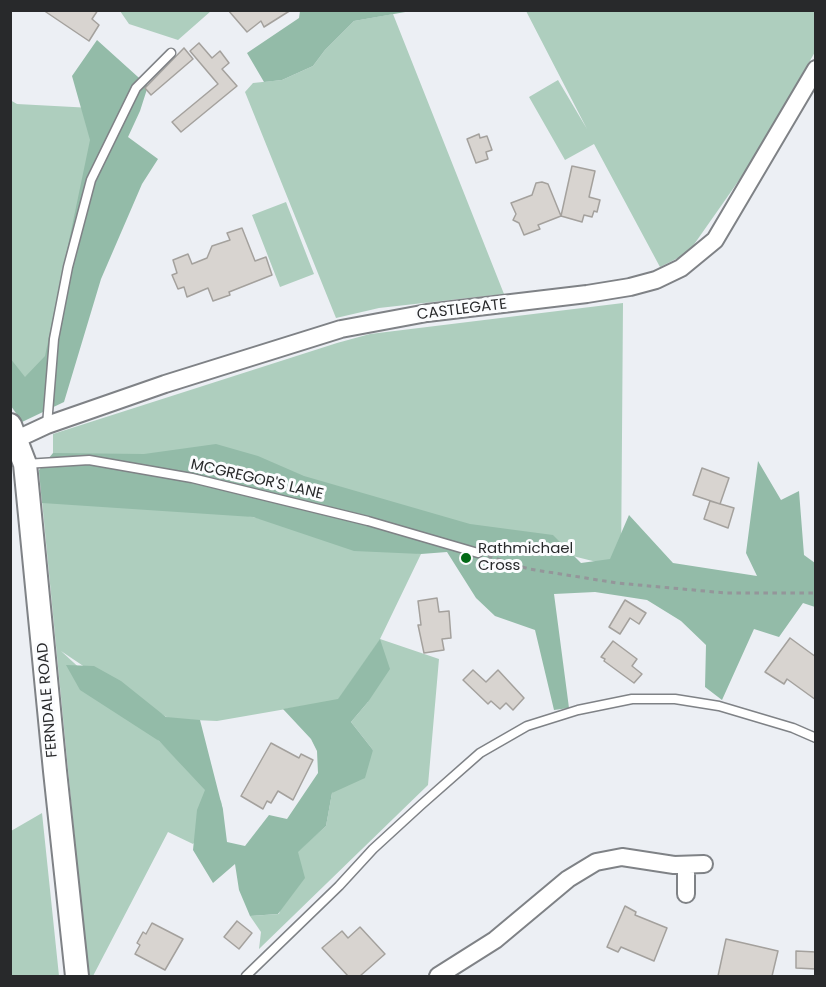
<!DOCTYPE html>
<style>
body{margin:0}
#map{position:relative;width:826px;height:987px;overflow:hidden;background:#eceff4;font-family:Poppins,sans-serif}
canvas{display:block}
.frame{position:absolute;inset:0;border:12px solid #28292b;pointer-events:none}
</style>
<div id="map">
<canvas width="826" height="987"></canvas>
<div class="frame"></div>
</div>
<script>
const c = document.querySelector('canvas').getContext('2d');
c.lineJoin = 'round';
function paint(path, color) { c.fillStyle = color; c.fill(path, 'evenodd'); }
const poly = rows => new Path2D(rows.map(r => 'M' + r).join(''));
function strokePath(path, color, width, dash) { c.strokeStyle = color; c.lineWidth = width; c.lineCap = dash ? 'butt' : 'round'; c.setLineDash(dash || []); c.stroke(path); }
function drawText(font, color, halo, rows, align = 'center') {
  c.font = font + ' Poppins,sans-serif'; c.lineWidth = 6; c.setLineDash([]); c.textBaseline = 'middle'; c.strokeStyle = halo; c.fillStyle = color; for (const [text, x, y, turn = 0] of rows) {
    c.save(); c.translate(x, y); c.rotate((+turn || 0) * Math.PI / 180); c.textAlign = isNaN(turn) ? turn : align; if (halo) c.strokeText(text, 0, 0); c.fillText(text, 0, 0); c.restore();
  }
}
paint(poly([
 [120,11,211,11,178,40,129,24],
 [526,11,815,11,815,52,753,160,721,206,688,253,660,267,594,144,565,160,529,97,558,80,587,129],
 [393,14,504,294,379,308,336,318,245,92,253,83,282,80,313,66,325,50,354,21],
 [10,100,17,104,92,108,96,204,46,377,10,398],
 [286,202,314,274,280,287,252,215],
 [623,303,621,568,286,485,53,453,53,434,337,343,370,334],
 [39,470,421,554,380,639,439,659,428,785,259,949,261,932,250,916,279,914,297,852,326,826,332,793,373,750,351,722,368,702,380,640,338,700,217,721,170,719,116,688,61,651,159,741,221,801,223,810,193,844,168,832,93,976,88,976],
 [42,813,59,976,11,976,11,831]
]), '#aecebe');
paint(poly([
 [300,11,300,10,411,11,354,21,325,50,313,66,282,80,264,82,247,53,299,18],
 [97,40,148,86,140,111,128,137,158,159,142,184,101,279,64,402,22,422,11,406,10,358,25,377,45,356,90,140,72,76],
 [216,444,258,456,304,476,470,524,553,535,581,563,610,559,629,515,673,563,757,576,746,553,758,461,781,500,799,491,804,555,815,563,815,607,803,603,779,637,754,629,722,700,705,687,706,645,681,621,647,600,595,592,554,594,569,708,554,710,535,630,495,616,476,598,447,552,421,554,354,551,253,517,42,503,39,470,53,453,144,454],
 [380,639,390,669,368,702,351,722,373,750,365,778,332,793,326,826,298,852,305,878,278,914,250,916,239,890,235,864,213,883,193,850,197,810,205,790,159,741,80,690,66,665,94,666,121,681,166,717,200,720,223,810,227,842,245,846,269,815,287,819,318,773,317,751,311,739,283,709,338,699]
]), '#93bba8');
const building = poly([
 [43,10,98,10,92,19,99,25,89,41,43,10],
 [228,10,291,10,264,27,261,21,247,32,228,10],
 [199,43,212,58,220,51,229,63,222,69,237,86,181,132,172,122,218,84,190,51,199,43],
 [184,48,193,59,151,95,145,88,184,48],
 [479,134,480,138,487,136,492,150,486,152,488,159,476,163,467,139,479,134],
 [572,166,595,171,589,197,600,200,597,212,594,211,592,217,584,215,582,222,561,216,572,166],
 [542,182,548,184,561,216,538,225,540,229,524,235,519,223,513,220,516,214,511,203,532,195,536,183,542,182],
 [242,228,255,261,266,257,272,275,229,292,230,295,213,301,208,288,187,297,184,287,178,289,172,275,177,273,173,260,188,254,192,264,207,258,212,246,230,240,227,233,242,228],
 [702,468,729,478,720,504,693,495,702,468],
 [710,501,734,508,728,528,704,519,710,501],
 [437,598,439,612,449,611,451,638,442,639,444,650,424,653,418,625,421,625,418,601,437,598],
 [625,600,646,613,639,624,630,618,620,634,609,627,625,600],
 [790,638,816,657,816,700,787,679,784,684,765,672,790,638],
 [613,641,637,659,632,666,642,674,634,683,604,661,605,659,601,657,613,641],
 [473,670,486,682,498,670,524,698,513,710,506,703,500,709,491,701,488,704,463,680,473,670],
 [271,743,299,758,301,754,313,760,293,800,278,791,271,803,267,801,263,809,241,796,271,743],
 [625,906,636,912,635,915,667,928,654,961,621,947,618,952,607,947,625,906],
 [237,921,252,933,239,949,224,937,237,921],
 [152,923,183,939,165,970,135,954,140,945,137,943,143,932,146,934,152,923],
 [360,927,385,954,360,976,348,976,322,948,342,931,348,938,360,927],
 [726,939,778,951,772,976,718,976,726,939],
 [796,951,816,952,816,969,796,968,796,951]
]);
paint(building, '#d8d4d0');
strokePath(building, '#a4a19d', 1.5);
const lane = poly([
 [47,425,54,339,68,267,91,180,136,88,171,53],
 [25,464,89,460,192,478,368,521,478,553],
 [246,976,339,886,373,849,421,805,480,753,527,726,578,710,632,699,675,699,719,706,793,728,816,738]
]);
const street = poly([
 [17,439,47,425,165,384,341,329,427,313,587,294,630,287,656,280,681,268,715,240,816,69],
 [686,894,686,865],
 [438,976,495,940,568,879,596,862,622,857,674,865,704,864]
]);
const secondary = poly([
 [10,425,25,464,55,771,77,976]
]);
strokePath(lane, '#7f8286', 11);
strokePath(street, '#7f8286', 20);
strokePath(secondary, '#7f8286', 26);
strokePath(poly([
 [488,556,529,569,617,583,726,593,816,593]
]), '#94969a', 3, [4.5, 4.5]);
strokePath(lane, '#fff', 8);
strokePath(street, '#fff', 16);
strokePath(secondary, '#fff', 22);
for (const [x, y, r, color] of [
 [466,558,6,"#026916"]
]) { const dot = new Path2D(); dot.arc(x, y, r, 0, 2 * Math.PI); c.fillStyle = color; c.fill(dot); strokePath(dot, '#fbfcfe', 2); }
drawText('15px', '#28292b', '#fbfcfe', [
 ["CASTLEGATE",462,310,-7],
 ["MCGREGOR'S LANE",257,480,13],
 ["FERNDALE ROAD",48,700,-95]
]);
drawText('15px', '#28292b', '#fbfcfe', [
 ["Rathmichael",478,549],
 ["Cross",478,566]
], 'left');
</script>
